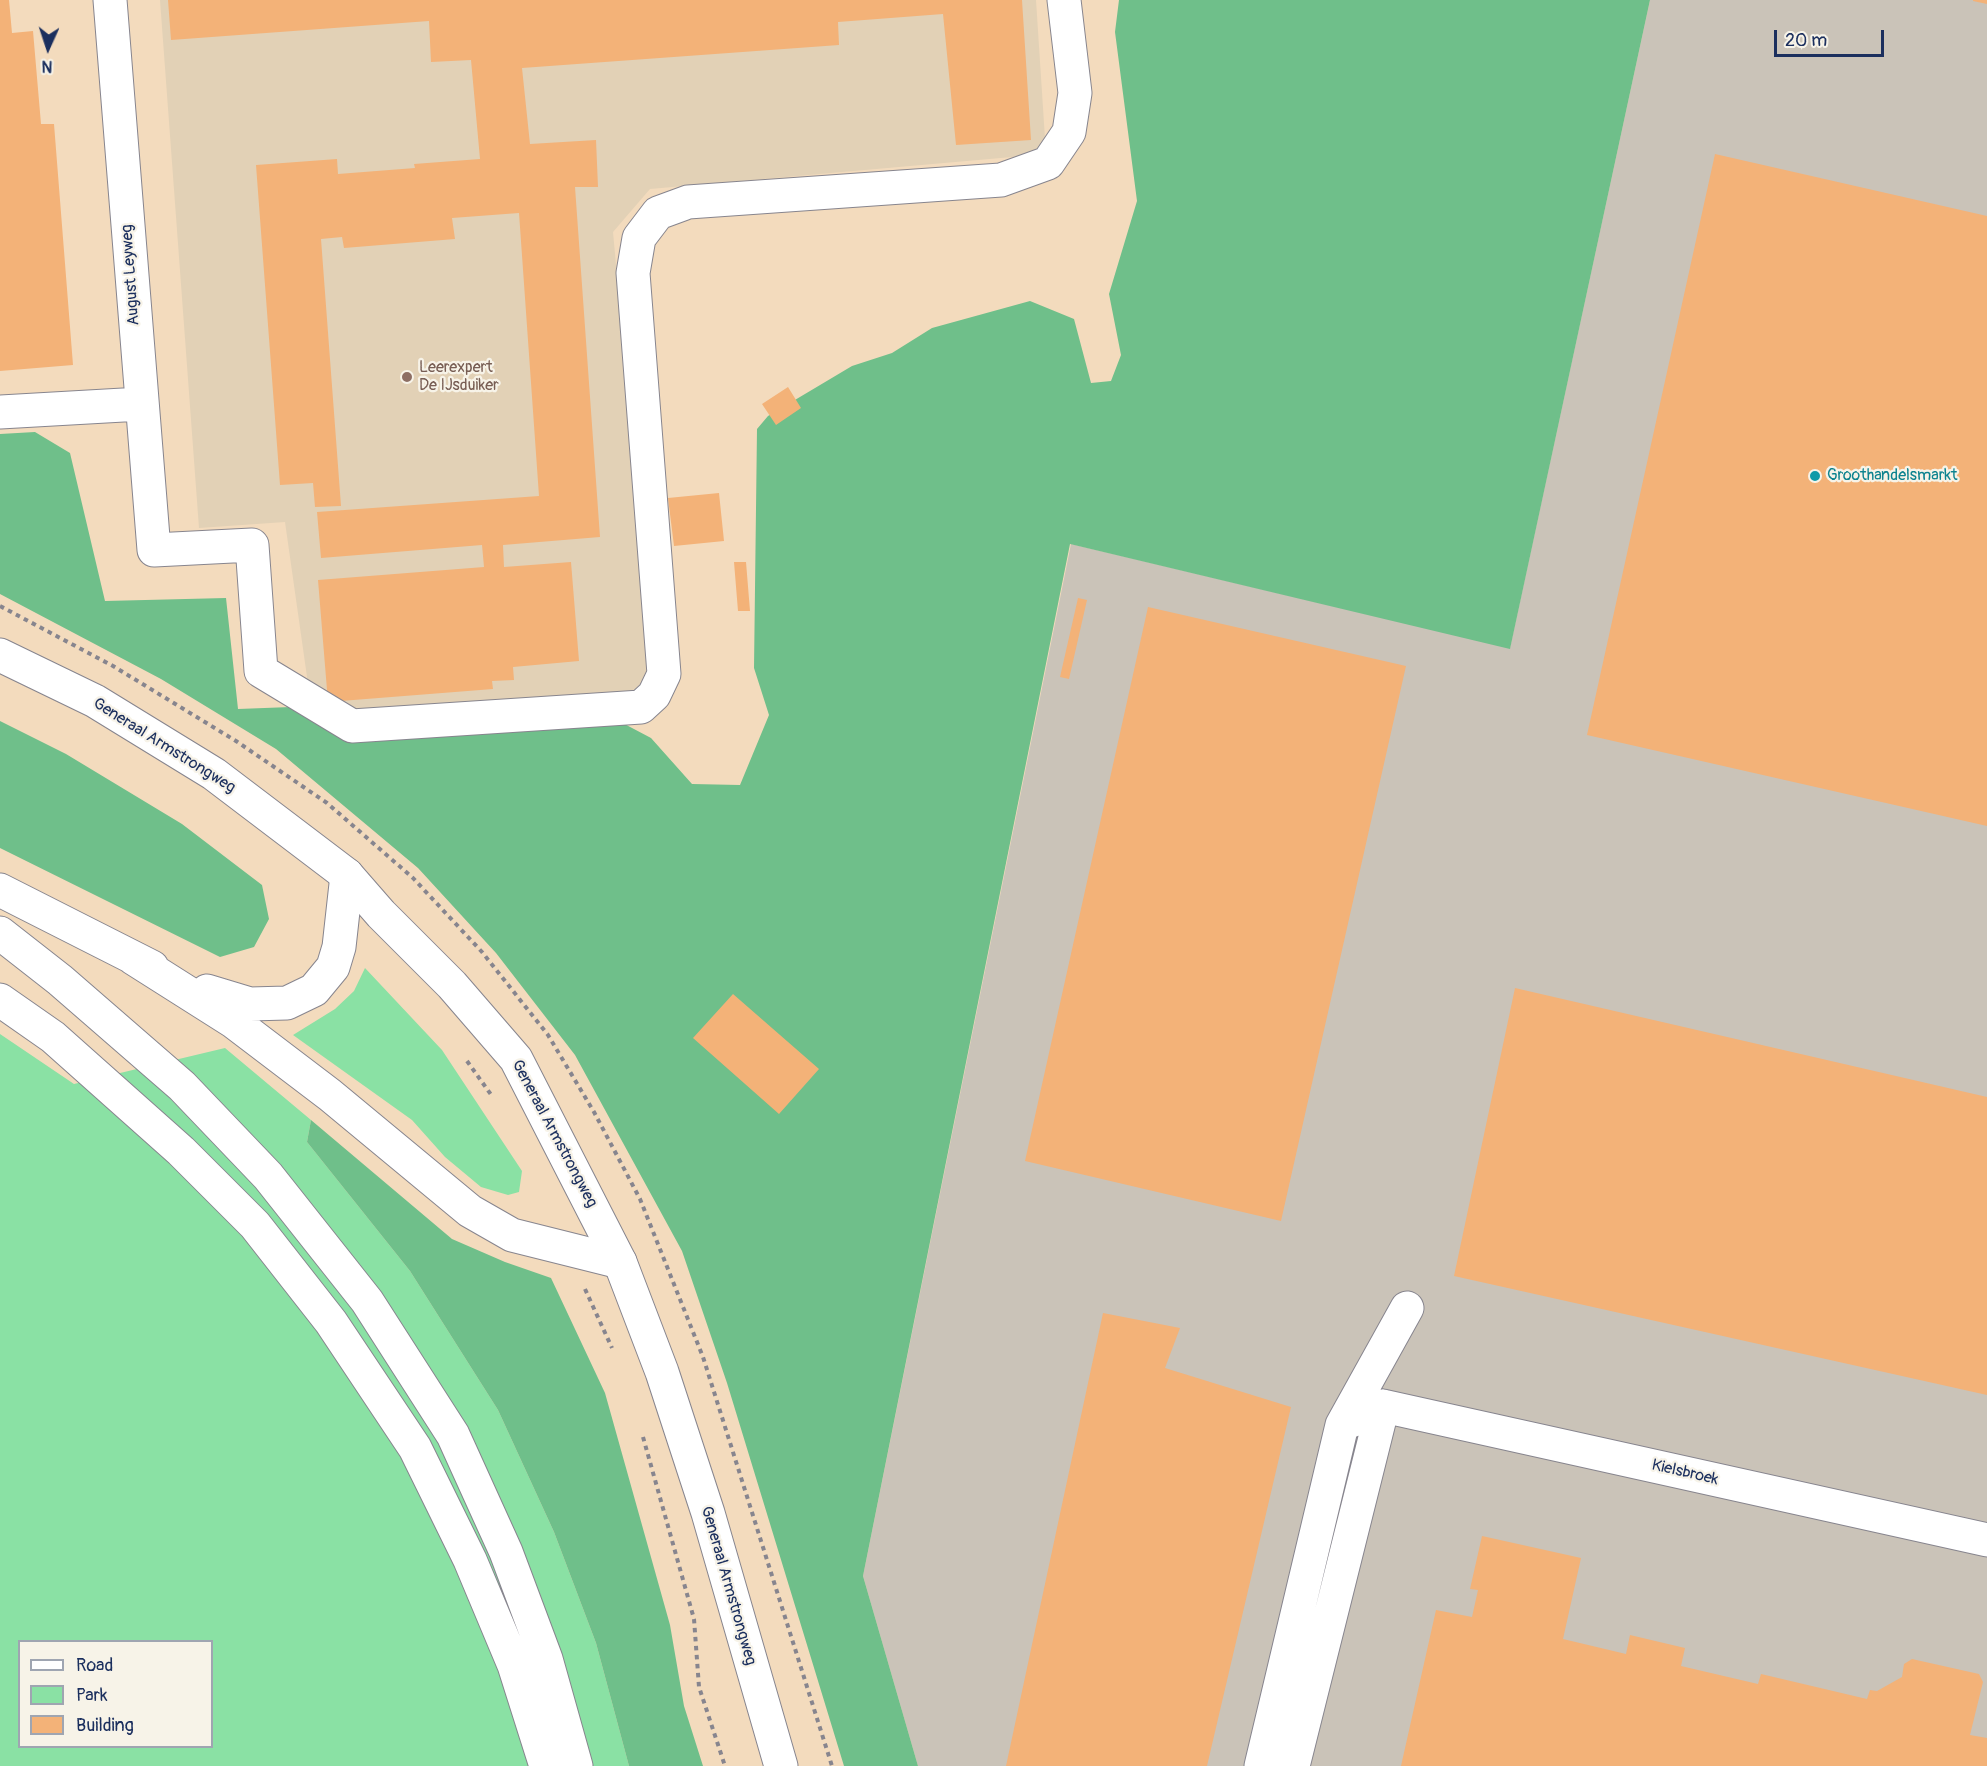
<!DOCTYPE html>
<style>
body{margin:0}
#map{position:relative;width:1987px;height:1766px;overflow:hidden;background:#f3dbbd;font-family:Pangolin,sans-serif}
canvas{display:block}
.legend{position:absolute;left:18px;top:1640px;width:195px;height:108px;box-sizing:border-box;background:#f7f3e8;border:2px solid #9fa5b1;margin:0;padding:8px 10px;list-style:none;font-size:18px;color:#1b2f5e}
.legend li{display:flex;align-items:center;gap:12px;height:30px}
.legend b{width:30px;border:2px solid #9fa5b1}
.north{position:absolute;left:18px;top:18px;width:60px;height:60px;-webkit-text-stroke:4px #f7f3e8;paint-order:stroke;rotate:183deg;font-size:16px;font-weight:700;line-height:24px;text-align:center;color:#1b2f5e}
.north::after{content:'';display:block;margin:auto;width:21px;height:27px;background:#1b2f5e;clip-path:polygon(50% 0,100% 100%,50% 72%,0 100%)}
.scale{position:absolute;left:1774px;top:30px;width:110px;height:27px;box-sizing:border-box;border:3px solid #1b2f5e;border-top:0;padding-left:8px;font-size:18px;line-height:21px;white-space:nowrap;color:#1b2f5e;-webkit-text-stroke:4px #f7f3e8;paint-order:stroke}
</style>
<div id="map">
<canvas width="1987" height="1766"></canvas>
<ul class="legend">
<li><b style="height:8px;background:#fff"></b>Road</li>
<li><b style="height:16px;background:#8ae1a4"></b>Park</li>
<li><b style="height:16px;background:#f3b278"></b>Building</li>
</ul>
<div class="north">N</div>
<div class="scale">20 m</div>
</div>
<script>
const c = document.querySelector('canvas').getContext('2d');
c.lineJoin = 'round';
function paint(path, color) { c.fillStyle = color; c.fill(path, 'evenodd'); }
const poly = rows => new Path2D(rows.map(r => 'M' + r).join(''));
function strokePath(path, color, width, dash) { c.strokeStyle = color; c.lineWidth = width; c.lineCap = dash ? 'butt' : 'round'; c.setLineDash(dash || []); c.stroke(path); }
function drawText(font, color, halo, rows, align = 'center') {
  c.font = font + ' Pangolin,sans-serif'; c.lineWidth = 4.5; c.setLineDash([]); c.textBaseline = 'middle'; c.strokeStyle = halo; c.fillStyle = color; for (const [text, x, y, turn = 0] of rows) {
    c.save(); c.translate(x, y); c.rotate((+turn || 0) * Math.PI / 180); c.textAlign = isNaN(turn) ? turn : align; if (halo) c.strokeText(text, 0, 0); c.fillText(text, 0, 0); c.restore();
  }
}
paint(poly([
 [160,0,1036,0,1046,154,650,189,613,232,653,668,634,700,312,712,285,522,199,528]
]), '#e2d1b6');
paint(poly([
 [1650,0,1987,0,1987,1766,918,1766,863,1576,1071,544,1510,648]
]), '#cac3b8');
paint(poly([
 [365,968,442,1050,522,1171,519,1192,508,1195,481,1187,445,1157,412,1120,293,1035,335,1009,354,991],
 [0,1034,74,1084,225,1048,311,1120,307,1142,410,1271,498,1410,554,1532,596,1643,629,1766,0,1766],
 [20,1642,212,1642,212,1746,20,1746]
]), '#8ae1a4');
paint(poly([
 [1119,0,1650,0,1510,649,1070,544,863,1576,918,1766,844,1766,727,1383,682,1251,575,1055,496,953,418,868,276,749,161,679,0,594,0,434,35,432,70,453,105,601,226,598,238,709,291,707,615,719,651,738,692,784,740,785,769,715,754,668,757,429,768,416,852,366,892,353,932,328,1030,301,1074,319,1091,383,1111,381,1121,355,1109,294,1137,201,1115,32],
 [0,721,66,754,182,824,262,885,269,919,254,947,220,957,0,848],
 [311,1120,452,1239,505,1262,551,1278,605,1393,670,1625,684,1706,703,1766,629,1766,596,1643,554,1532,498,1410,410,1271,307,1142]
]), '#6fbf8a');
paint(poly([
 [0,0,9,0,12,33,33,31,41,124,54,124,73,365,0,371],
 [168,0,1022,0,1031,140,956,145,943,14,838,22,839,45,522,68,530,144,596,140,598,187,575,187,600,537,503,545,504,567,571,562,579,661,513,667,514,680,492,681,493,689,328,702,318,580,484,567,482,545,321,558,317,512,539,496,519,213,452,218,455,239,344,248,342,237,321,239,341,506,315,507,313,483,280,485,256,165,337,159,338,174,415,168,414,164,480,159,471,60,431,62,429,21,171,40],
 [1987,0,1987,4,1973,1,1973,0],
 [1715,154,1987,216,1987,826,1587,735],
 [788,387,801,408,776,425,762,404],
 [719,493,724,541,674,546,668,498],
 [734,562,746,562,750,611,738,611],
 [1078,598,1087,600,1069,679,1060,677],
 [1148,607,1406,666,1281,1221,1025,1161],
 [1515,988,1987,1097,1987,1395,1454,1276],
 [733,994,819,1069,779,1114,693,1038],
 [1103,1313,1180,1328,1165,1368,1291,1407,1207,1766,1006,1766],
 [1482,1536,1581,1558,1563,1639,1626,1654,1630,1635,1685,1648,1681,1666,1758,1684,1761,1674,1867,1699,1870,1690,1877,1691,1902,1677,1904,1664,1912,1659,1979,1674,1983,1682,1970,1735,1987,1738,1987,1766,1401,1766,1436,1610,1472,1617,1478,1590,1470,1589]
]), '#f3b278');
const minor = poly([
 [110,0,154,550,252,545,261,671,352,726,641,707,654,695,664,674,633,273,639,238,658,213,688,202,1001,180,1048,163,1069,132,1075,93,1064,0],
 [0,412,141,404],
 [0,655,95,701,214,774,347,875,381,914,452,985,516,1059,620,1262,662,1372,708,1513,781,1766],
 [1342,1425,1383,1406,1987,1540],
 [1261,1766,1342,1425,1407,1308],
 [1293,1766,1383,1406]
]);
const highway = poly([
 [0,890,152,967],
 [0,933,60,980,182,1086,268,1176,367,1301,453,1435,506,1552,546,1659,576,1766],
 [133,958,234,1022,330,1095,470,1211,512,1235,620,1262],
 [207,991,250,1004,287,1003,314,990,333,967,339,947,347,875],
 [0,1000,53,1037,181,1151,255,1225,331,1322,415,1448,470,1560,514,1665,546,1766]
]);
strokePath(minor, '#87858e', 35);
strokePath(highway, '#87858e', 35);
strokePath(poly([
 [0,606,113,666,236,741,327,803,413,878,482,952,548,1035,594,1112,640,1199,703,1357,832,1766],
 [467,1061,492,1096],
 [585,1289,612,1348],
 [643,1437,694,1619,699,1687,725,1766]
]), '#87858e', 4, [4.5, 4.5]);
strokePath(minor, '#fff', 33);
strokePath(highway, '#fff', 33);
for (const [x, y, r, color] of [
 [407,377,6,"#8d6e63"],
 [1815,476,6,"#0f9aa8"]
]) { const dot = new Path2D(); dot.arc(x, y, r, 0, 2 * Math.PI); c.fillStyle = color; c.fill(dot); strokePath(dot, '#f7f3e8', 2); }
drawText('16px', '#1b2f5e', '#f7f3e8', [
 ["August Leyweg",131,275,-94],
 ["Generaal Armstrongweg",164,746,32],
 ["Generaal Armstrongweg",554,1134,62],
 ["Kielsbroek",1685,1473,13],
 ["Generaal Armstrongweg",728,1586,74]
]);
drawText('16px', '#785e54', '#f7f3e8', [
 ["Leerexpert",419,368],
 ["De IJsduiker",419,386]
], 'left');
drawText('16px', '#0d838f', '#f7f3e8', [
 ["Groothandelsmarkt",1827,476]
], 'left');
</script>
